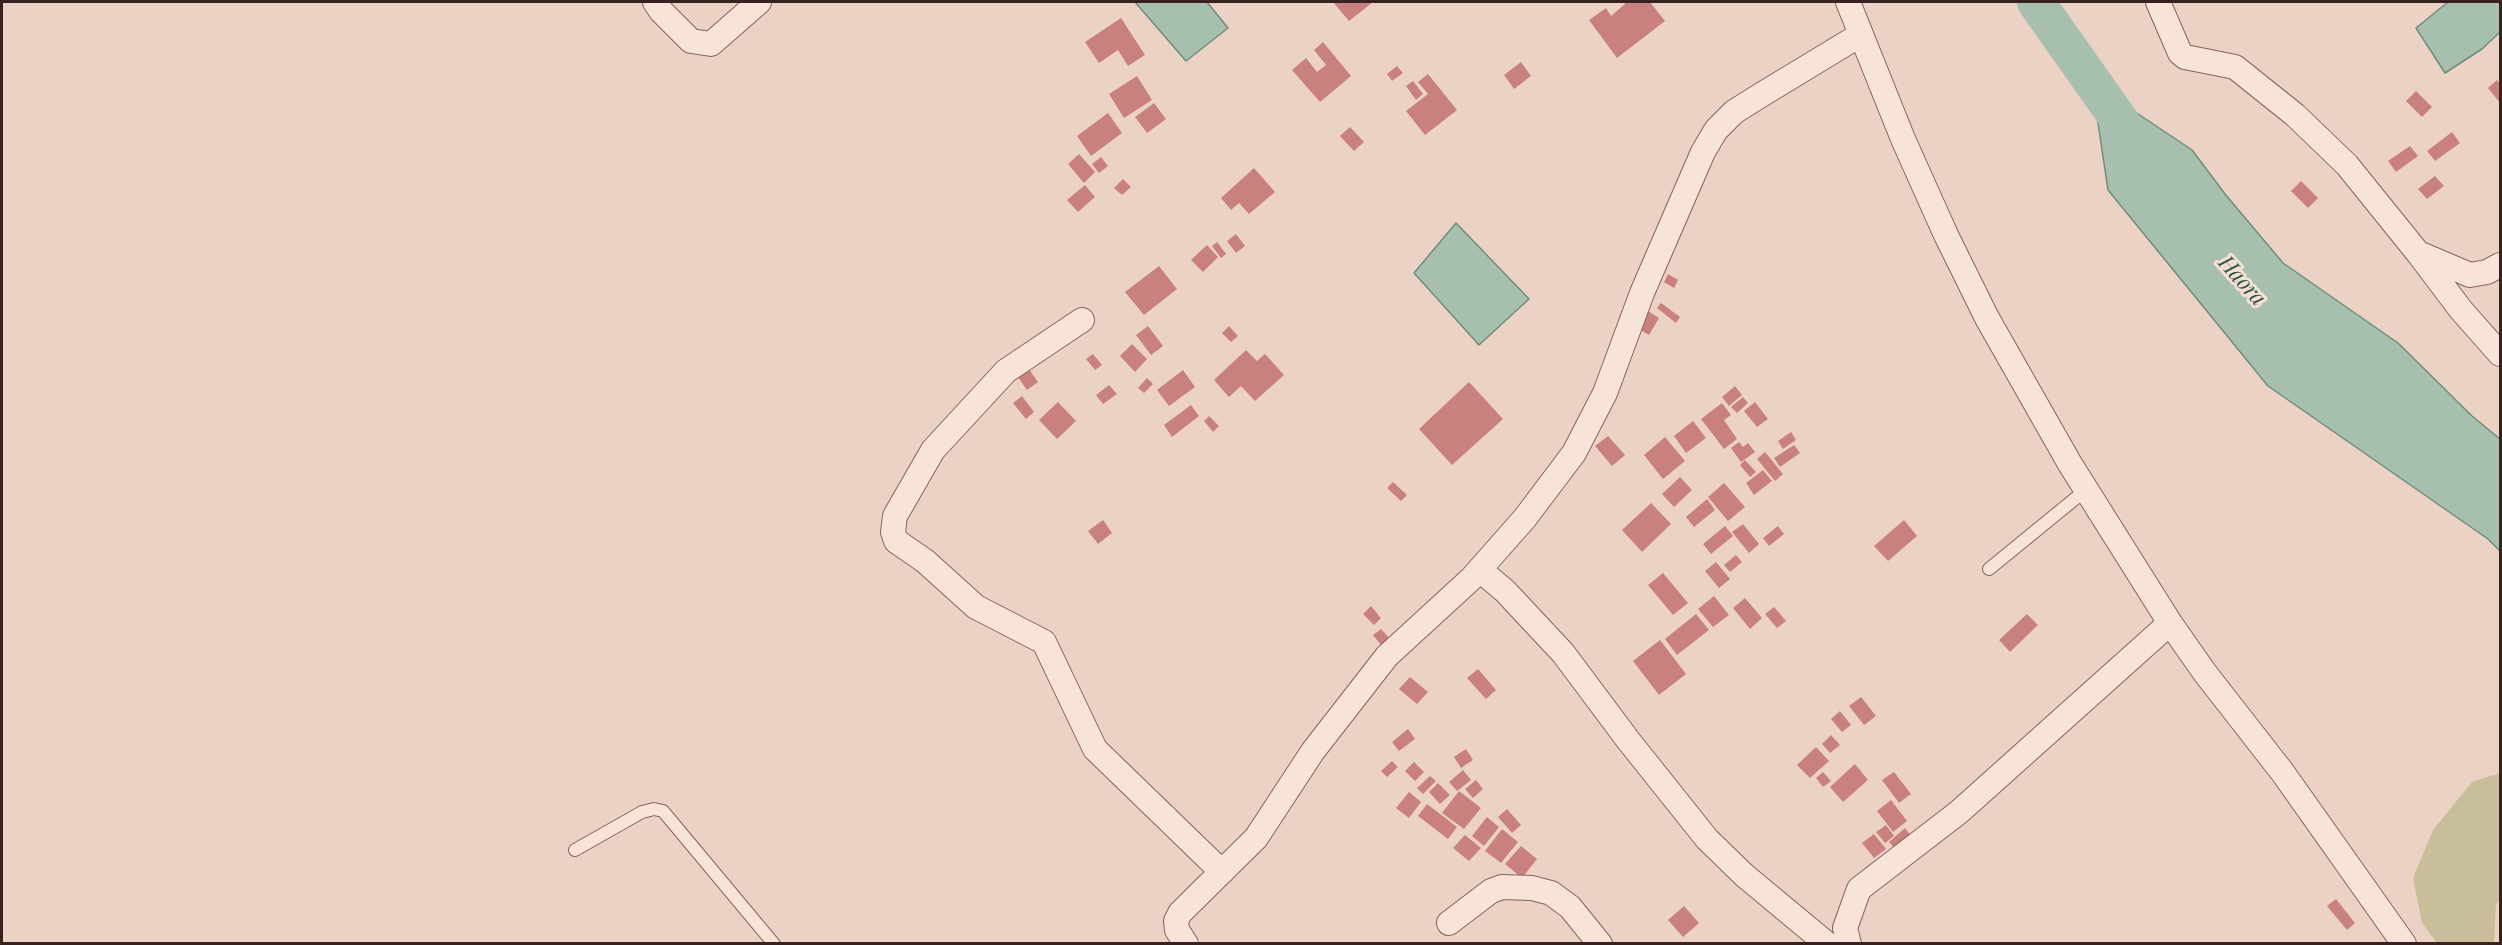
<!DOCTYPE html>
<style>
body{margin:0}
#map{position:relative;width:2502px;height:945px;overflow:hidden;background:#ecd2c5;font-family:"Playfair Display",serif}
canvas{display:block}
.frame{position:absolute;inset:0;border:3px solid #37221f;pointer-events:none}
</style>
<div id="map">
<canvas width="2502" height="945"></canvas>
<div class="frame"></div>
</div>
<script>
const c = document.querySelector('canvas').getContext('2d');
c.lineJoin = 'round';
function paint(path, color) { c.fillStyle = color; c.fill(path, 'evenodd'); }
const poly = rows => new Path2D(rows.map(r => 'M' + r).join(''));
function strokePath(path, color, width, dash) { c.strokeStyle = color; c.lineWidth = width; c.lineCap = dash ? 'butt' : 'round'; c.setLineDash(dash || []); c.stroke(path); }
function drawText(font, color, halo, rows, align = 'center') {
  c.font = font + ' "Playfair Display",serif'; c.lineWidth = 6; c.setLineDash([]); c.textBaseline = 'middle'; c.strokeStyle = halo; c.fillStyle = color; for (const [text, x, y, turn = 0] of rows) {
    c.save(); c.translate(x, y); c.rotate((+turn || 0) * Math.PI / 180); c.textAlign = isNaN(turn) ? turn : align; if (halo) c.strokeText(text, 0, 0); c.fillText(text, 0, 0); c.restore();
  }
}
paint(poly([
 [2500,773,2500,900,2496,904,2494,943,2437,943,2422,923,2413,878,2433,830,2472,782]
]), '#c9be9a');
const water = poly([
 [1135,2,1207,2,1228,28,1186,61,1135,2],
 [2448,2,2500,2,2500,32,2482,49,2445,73,2416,28,2448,2],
 [2092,83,2192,150,2225,194,2283,263,2398,343,2472,416,2500,439,2500,551,2488,539,2268,386,2108,190,2092,83],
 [1456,223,1529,299,1479,345,1414,273,1456,223]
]);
paint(water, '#a7bfaf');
strokePath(water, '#6e8d7a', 1.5);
strokePath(poly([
 [2036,2,2122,124]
]), '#a7bfaf', 38);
paint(poly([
 [1333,2,1373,2,1349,21],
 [1627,2,1650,2,1665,21,1617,58,1589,20,1606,8,1611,16],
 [1121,18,1145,55,1128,66,1118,50,1099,63,1085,42],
 [1323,42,1351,76,1320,102,1292,70,1306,58,1317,72,1326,65,1314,50],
 [1521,62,1531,76,1514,89,1504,75],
 [1397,66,1403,73,1392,81,1387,74],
 [1428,74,1457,110,1425,135,1406,111,1428,94,1418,82],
 [1137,76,1152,100,1124,118,1109,94],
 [2497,80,2500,84,2500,103,2488,88],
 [1413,81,1423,94,1416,100,1406,86],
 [2416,91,2432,107,2422,117,2406,101],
 [1154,103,1166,119,1147,133,1135,117],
 [1108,113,1122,133,1091,156,1077,136],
 [1350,127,1364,142,1354,151,1340,136],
 [2452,132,2460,143,2435,161,2427,151],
 [2410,146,2418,156,2396,172,2388,161],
 [1079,154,1095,172,1084,183,1068,164],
 [1101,157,1108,166,1099,173,1092,164],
 [1254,168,1275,192,1249,214,1239,203,1231,210,1221,198],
 [2435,176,2444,186,2427,199,2418,189],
 [1123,179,1131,187,1122,195,1114,188],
 [2301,181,2318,198,2308,208,2291,191],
 [1085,185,1095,197,1078,212,1067,200],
 [1236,234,1245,246,1236,253,1227,241],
 [1217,242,1226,254,1221,258,1212,246],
 [1207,245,1218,257,1203,272,1191,260],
 [1159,266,1177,289,1144,315,1125,292],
 [1668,274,1678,280,1674,288,1664,282],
 [1661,303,1680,317,1676,323,1657,308],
 [1648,311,1659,318,1649,335,1637,328],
 [1148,326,1163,346,1151,355,1136,335],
 [1229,326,1238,336,1231,342,1222,333],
 [1132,344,1147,359,1135,372,1120,356],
 [1246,350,1257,361,1265,354,1284,375,1255,401,1241,386,1229,397,1214,380],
 [1093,354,1102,365,1095,370,1086,359],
 [1026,365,1038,382,1027,390,1015,373],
 [1183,370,1195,387,1169,406,1157,390],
 [1147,378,1153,384,1144,393,1138,388],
 [1469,382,1503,419,1452,465,1419,429],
 [1109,385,1117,394,1103,404,1096,395],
 [1735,386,1742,395,1729,406,1722,397],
 [1022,396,1034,412,1026,419,1013,403],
 [1743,397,1748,403,1737,413,1731,407],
 [1058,402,1076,421,1057,439,1039,420],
 [1755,402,1768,419,1757,427,1744,411],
 [1722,403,1731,415,1724,420,1737,439,1724,449,1701,419],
 [1191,405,1199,416,1172,437,1164,425],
 [1209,416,1219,426,1213,432,1204,421],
 [1693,421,1706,438,1686,453,1674,436],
 [1791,432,1796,440,1783,449,1778,441],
 [1608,436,1625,455,1612,466,1595,446],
 [1665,437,1685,461,1663,479,1644,455],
 [1739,442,1743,447,1748,443,1755,452,1741,462,1731,448],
 [1794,445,1800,453,1780,467,1774,458],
 [1765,452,1783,474,1775,481,1757,459],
 [1745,460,1756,472,1750,477,1740,465],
 [1763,470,1772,481,1754,495,1746,483],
 [1680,477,1692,490,1674,507,1662,494],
 [1393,482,1407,495,1401,501,1387,488],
 [1724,483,1745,507,1728,521,1708,497],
 [1707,499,1715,510,1694,527,1686,517],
 [1651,503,1671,524,1642,552,1622,530],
 [1103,520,1112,533,1098,544,1088,531],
 [1904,520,1917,536,1888,561,1874,546],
 [1743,524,1759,544,1749,553,1732,532],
 [1725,526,1733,536,1711,554,1703,544],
 [1778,526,1784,534,1769,546,1763,538],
 [1736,555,1742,562,1730,572,1724,565],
 [1716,562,1730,579,1719,588,1705,571],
 [1663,573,1688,603,1673,615,1648,585],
 [1714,596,1729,615,1713,627,1698,609],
 [1745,598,1762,618,1750,629,1733,608],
 [1371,606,1381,618,1374,625,1363,614],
 [1774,607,1786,621,1777,628,1765,614],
 [1696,614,1709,630,1677,655,1665,639],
 [2027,614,2038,625,2010,652,1999,640],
 [1381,629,1390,639,1382,646,1373,635],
 [1660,640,1686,674,1659,695,1633,661],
 [1478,669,1496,690,1486,699,1467,678],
 [1410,677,1428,692,1417,704,1399,689],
 [1861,697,1876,716,1864,725,1849,706],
 [1840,711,1851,725,1842,732,1831,719],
 [1408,729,1415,739,1399,751,1392,742],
 [1831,735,1840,745,1830,753,1822,744],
 [1816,747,1829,761,1810,778,1797,765],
 [1466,749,1473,760,1461,768,1454,757],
 [1392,761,1398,767,1387,777,1381,771],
 [1414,762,1424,772,1415,781,1405,771],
 [1855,764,1868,780,1843,802,1830,787],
 [1463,770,1471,780,1457,791,1449,782],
 [1823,772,1831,781,1823,787,1816,778],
 [1894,772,1911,794,1899,803,1882,780],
 [1430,776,1436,781,1423,794,1417,788],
 [1476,780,1483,789,1473,798,1465,789],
 [1438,783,1450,795,1440,804,1429,792],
 [1459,791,1481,808,1464,829,1442,813],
 [1409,792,1421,802,1409,818,1396,808],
 [1891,800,1907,821,1893,832,1877,811],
 [1427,804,1457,827,1448,839,1418,816],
 [1507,809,1521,825,1512,833,1498,817],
 [1487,817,1499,827,1484,846,1472,836],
 [1886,825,1894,836,1885,843,1876,832],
 [1905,828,1912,837,1896,850,1889,842],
 [1502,829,1518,842,1501,863,1485,851],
 [1874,834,1886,849,1874,858,1862,843],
 [1465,835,1481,848,1469,861,1453,848],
 [1521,846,1537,859,1522,878,1505,864],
 [2336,899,2355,923,2347,930,2327,906],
 [1684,906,1699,923,1683,937,1668,920]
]), '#c8817d');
const lane = poly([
 [1989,569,2087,489],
 [575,850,642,812,654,809,663,811,774,944]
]);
const street = poly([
 [655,2,661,11,691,41,711,44,759,2],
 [1848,2,1903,139,1946,235,1987,318,2070,464,2170,623,2205,673,2283,773,2404,944],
 [2158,2,2180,53,2185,57,2235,67,2295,115,2347,165,2418,253,2461,310,2500,354],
 [2423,255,2470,275,2487,272,2500,265],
 [1082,320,1006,371,933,450,895,516,893,532,896,541,925,561,976,607,1044,642,1095,749,1222,872],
 [1480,570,1505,591,1563,653,1628,740,1707,839,1744,875,1827,944],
 [1449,923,1491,891,1502,887,1532,888,1551,893,1570,907,1600,944],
 [1186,944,1177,930,1176,921,1180,913,1256,838,1313,751,1387,656,1472,578,1525,518,1574,453,1605,393,1642,293,1703,152,1716,130,1734,112,1761,95,1860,35],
 [1849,944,1845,928,1859,889,1959,812,2170,623]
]);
strokePath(lane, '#86635c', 14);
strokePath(street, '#86635c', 26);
strokePath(lane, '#f7e3d8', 12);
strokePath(street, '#f7e3d8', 24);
drawText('italic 22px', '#2f5645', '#f4dfd4', [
 ["Haora",2242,281,48]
]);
</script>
